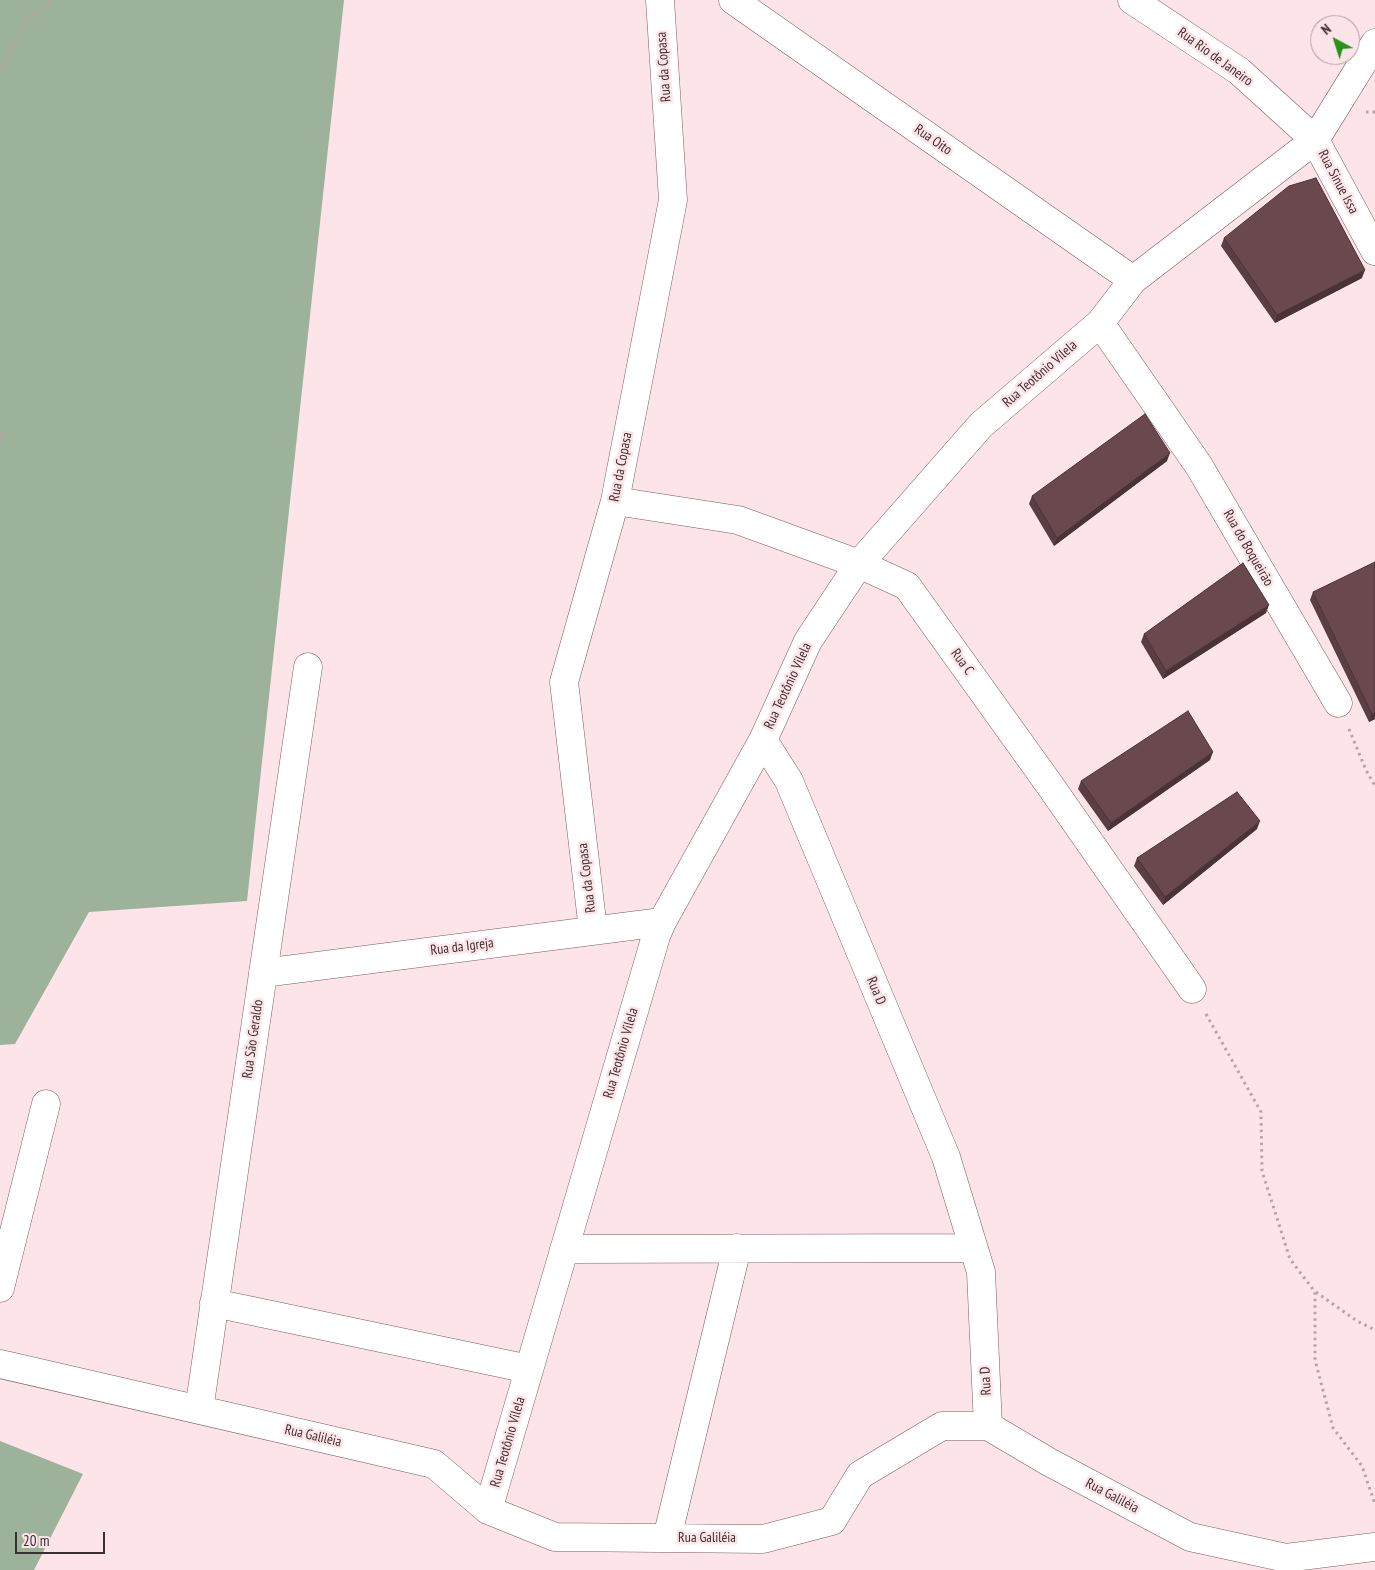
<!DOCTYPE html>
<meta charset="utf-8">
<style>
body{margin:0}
#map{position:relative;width:1375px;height:1570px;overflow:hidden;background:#fde4e8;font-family:"PT Sans Narrow",sans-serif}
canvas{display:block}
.north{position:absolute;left:1310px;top:15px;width:50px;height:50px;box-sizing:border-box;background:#fde4e8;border:1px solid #b09b9e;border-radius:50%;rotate:320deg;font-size:14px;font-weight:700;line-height:20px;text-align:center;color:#3d2e30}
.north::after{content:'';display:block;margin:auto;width:18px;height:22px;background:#26931c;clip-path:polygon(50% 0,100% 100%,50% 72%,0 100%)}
.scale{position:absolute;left:15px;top:1532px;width:90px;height:22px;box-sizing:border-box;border:2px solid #3d2e30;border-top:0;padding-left:6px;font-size:15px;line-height:18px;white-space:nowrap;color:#3d2e30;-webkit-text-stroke:4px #fde4e8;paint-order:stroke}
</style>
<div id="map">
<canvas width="1375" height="1570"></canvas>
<div class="north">N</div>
<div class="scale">20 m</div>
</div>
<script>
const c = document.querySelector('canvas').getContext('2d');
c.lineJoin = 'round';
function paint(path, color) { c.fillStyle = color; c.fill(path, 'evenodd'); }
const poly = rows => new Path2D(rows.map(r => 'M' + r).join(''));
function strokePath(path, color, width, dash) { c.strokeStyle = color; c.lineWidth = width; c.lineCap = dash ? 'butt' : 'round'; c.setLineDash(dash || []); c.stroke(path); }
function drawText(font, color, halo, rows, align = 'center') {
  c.font = font + ' "PT Sans Narrow",sans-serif'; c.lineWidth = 5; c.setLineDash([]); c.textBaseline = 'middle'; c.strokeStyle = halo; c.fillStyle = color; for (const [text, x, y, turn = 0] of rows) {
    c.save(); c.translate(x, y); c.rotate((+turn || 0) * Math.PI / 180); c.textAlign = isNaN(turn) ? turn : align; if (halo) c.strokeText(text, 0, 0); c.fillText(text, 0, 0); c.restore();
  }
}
paint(poly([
 [0,0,344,0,247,901,89,912,15,1044,0,1045],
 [0,1441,83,1474,34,1570,0,1570]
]), '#9db29a');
const minor = poly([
 [733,0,1133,280],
 [1132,0,1239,71,1315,140,1375,251],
 [1100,323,1199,466,1338,703],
 [615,501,738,520,859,564,907,586,1049,784,1192,989],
 [763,740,789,781,946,1157,981,1272,988,1426],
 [593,930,564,682,615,501,673,200,660,0],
 [263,973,662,922],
 [564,1249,973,1248],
 [0,1288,46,1104],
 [214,1303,529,1369],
 [0,1364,434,1464,488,1510,555,1537,763,1539,832,1521,860,1475,942,1426,988,1426,1049,1462,1190,1537,1286,1558,1375,1547],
 [199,1410,308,667],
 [488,1510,656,936,662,922,763,740,808,641,859,564,981,425,1100,323,1133,280,1315,140,1375,43],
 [667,1538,737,1248]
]);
strokePath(minor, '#7c5a60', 29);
strokePath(poly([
 [0,72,28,19,53,0],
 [1366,112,1375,112],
 [0,432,3,433,0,445],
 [1349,729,1366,770,1375,786],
 [1206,1014,1261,1112,1262,1171,1290,1259,1315,1292,1315,1360,1333,1428,1362,1466,1375,1504],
 [1316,1292,1357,1321,1375,1330]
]), '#b9a3a7', 3, [2.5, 4]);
strokePath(minor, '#fff', 28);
paint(poly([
 [1224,238,1362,278,1275,323,1221,246],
 [1167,461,1054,546,1029,504,1032,496],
 [1313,592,1375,719,1369,722,1310,600],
 [1266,613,1163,679,1141,642,1144,634],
 [1210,760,1108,831,1078,789,1081,781],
 [1257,829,1163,905,1134,866,1137,858]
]), '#5a3e43');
paint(poly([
 [1365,270,1362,278,1275,323,1277,315],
 [1170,453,1167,461,1054,546,1057,538],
 [1269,605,1266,613,1163,679,1166,671],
 [1375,713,1375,719,1369,722,1372,714],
 [1213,752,1210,760,1108,831,1111,823],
 [1260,821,1257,829,1163,905,1165,897]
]), '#4a3237');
const building = poly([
 [1316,178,1365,270,1277,315,1224,238,1289,186,1316,178],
 [1145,414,1170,453,1057,538,1032,496,1145,414],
 [1375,562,1375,713,1372,714,1313,592,1375,562],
 [1243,563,1269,605,1166,671,1144,634,1243,563],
 [1188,711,1213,752,1111,823,1081,781,1188,711],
 [1237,792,1260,821,1165,897,1137,858,1237,792]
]);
paint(building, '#69484e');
strokePath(building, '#4a3237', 1);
drawText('14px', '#3d2e30', '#fde4e8', [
 ["Rua Rio de Janeiro",1215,57,36],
 ["Rua da Copasa",664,67,-94],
 ["Rua Oito",933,140,35],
 ["Rua Sinue Issa",1338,182,62],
 ["Rua Teotônio Vilela",1040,374,-41],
 ["Rua da Copasa",621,467,-79],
 ["Rua do Boqueirão",1248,548,60],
 ["Rua C",962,662,54],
 ["Rua Teotônio Vilela",788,686,-65],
 ["Rua da Copasa",587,878,-97],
 ["Rua da Igreja",462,947,-7],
 ["Rua D",876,991,67],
 ["Rua São Geraldo",253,1039,-82],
 ["Rua Teotônio Vilela",621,1053,-74],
 ["Rua D",986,1381,-93],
 ["Rua Galiléia",313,1436,13],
 ["Rua Teotônio Vilela",508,1442,-74],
 ["Rua Galiléia",1112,1496,28],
 ["Rua Galiléia",707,1538]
]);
</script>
